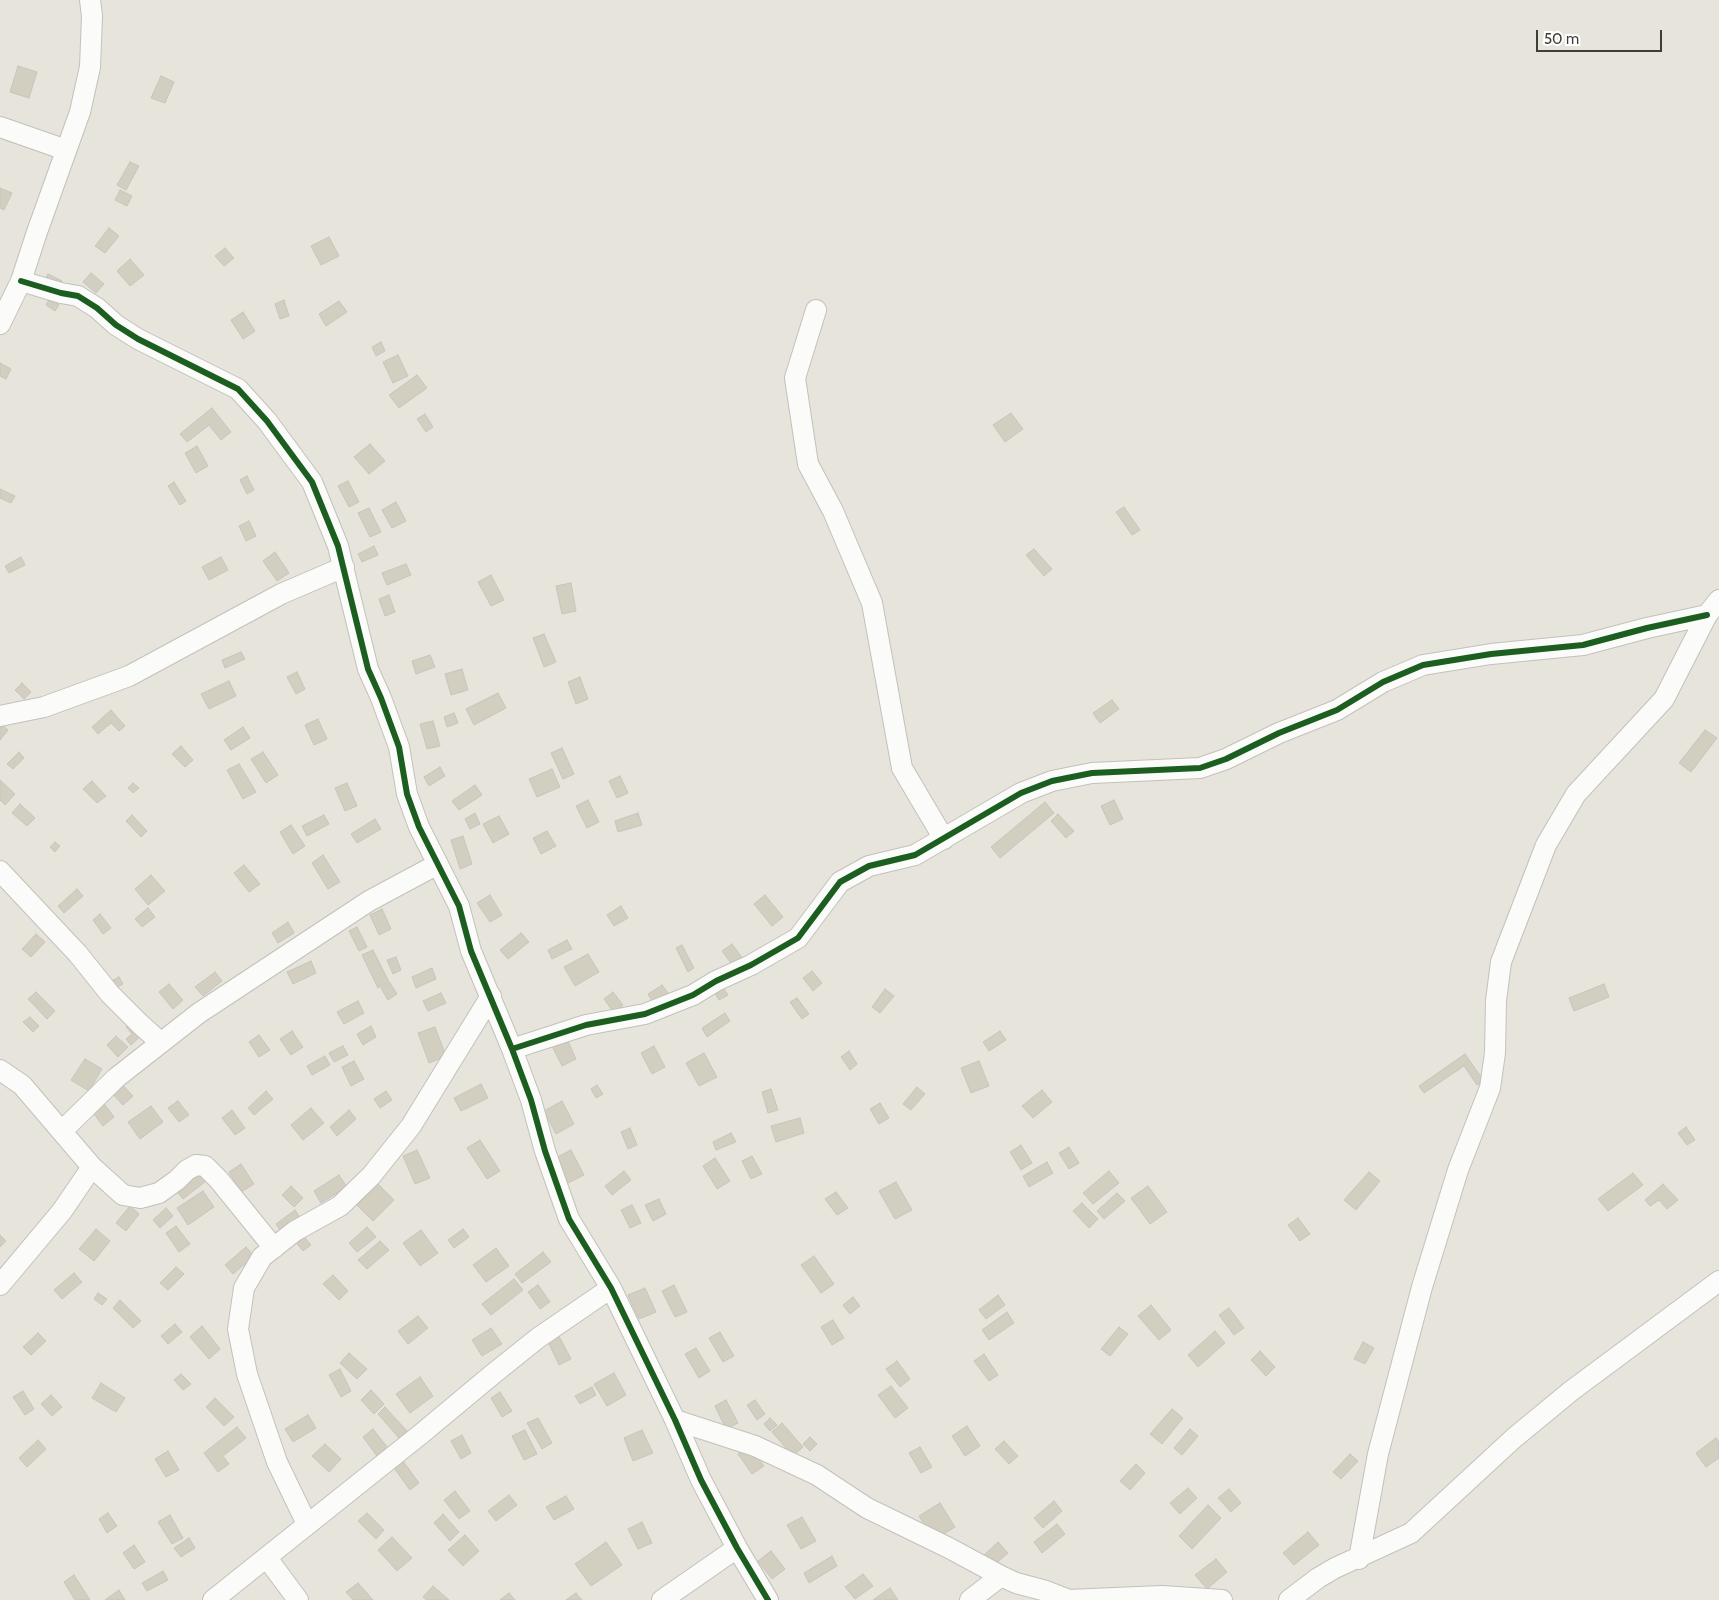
<!DOCTYPE html>
<style>
body{margin:0}
#map{position:relative;width:1719px;height:1600px;overflow:hidden;background:#e7e4dc;font-family:Cabin,sans-serif}
canvas{display:block}
.scale{position:absolute;left:1536px;top:30px;width:126px;height:22px;box-sizing:border-box;border:2px solid #3e3d37;border-top:0;padding-left:6px;font-size:15px;line-height:18px;white-space:nowrap;color:#3e3d37;-webkit-text-stroke:4px #fff;paint-order:stroke}
</style>
<div id="map">
<canvas width="1719" height="1600"></canvas>
<div class="scale">50 m</div>
</div>
<script>
const c = document.querySelector('canvas').getContext('2d');
c.lineJoin = 'round';
function paint(path, color) { c.fillStyle = color; c.fill(path, 'evenodd'); }
const poly = rows => new Path2D(rows.map(r => 'M' + r).join(''));
function strokePath(path, color, width, dash) { c.strokeStyle = color; c.lineWidth = width; c.lineCap = dash ? 'butt' : 'round'; c.setLineDash(dash || []); c.stroke(path); }
const building = poly([
 [18,66,37,72,29,98,10,92,18,66],
 [161,76,174,82,165,103,151,98,161,76],
 [130,162,139,166,126,190,117,185,130,162],
 [0,188,12,193,4,210,0,208,0,188],
 [120,190,132,196,127,206,115,200,120,190],
 [109,228,119,236,105,253,95,246,109,228],
 [329,237,339,256,321,265,311,246,329,237],
 [225,248,234,258,224,266,215,256,225,248],
 [130,259,144,275,130,286,117,271,130,259],
 [91,273,104,284,96,293,83,282,91,273],
 [48,274,62,281,57,290,43,283,48,274],
 [50,298,59,305,55,311,46,305,50,298],
 [284,300,289,316,280,319,275,304,284,300],
 [339,301,347,312,326,326,319,314,339,301],
 [243,312,255,331,243,339,231,320,243,312],
 [381,342,385,351,376,356,372,347,381,342],
 [398,355,408,376,393,383,383,362,398,355],
 [0,363,11,369,6,379,0,376,0,363],
 [417,375,427,388,399,408,389,395,417,375],
 [212,408,231,432,221,440,209,425,187,442,180,434,212,408],
 [1011,413,1023,429,1005,442,993,425,1011,413],
 [425,414,433,427,426,432,417,419,425,414],
 [370,444,385,461,369,474,354,457,370,444],
 [197,446,208,466,196,473,185,453,197,446],
 [247,476,254,490,247,494,240,480,247,476],
 [348,481,359,502,349,507,338,486,348,481],
 [174,482,186,501,180,505,168,486,174,482],
 [0,489,15,496,11,503,0,498,0,489],
 [396,502,406,521,392,528,382,510,396,502],
 [1124,507,1140,530,1132,535,1116,512,1124,507],
 [369,508,381,532,370,537,358,513,369,508],
 [249,521,256,536,246,541,239,526,249,521],
 [374,546,378,555,362,562,358,554,374,546],
 [1034,549,1052,569,1044,576,1026,555,1034,549],
 [275,552,289,573,277,581,263,561,275,552],
 [21,557,25,565,9,573,5,566,21,557],
 [221,557,228,570,209,580,202,567,221,557],
 [406,564,411,575,387,585,382,573,406,564],
 [491,575,504,600,491,606,478,582,491,575],
 [571,583,576,611,562,614,556,586,571,583],
 [389,595,395,612,385,616,379,599,389,595],
 [544,634,556,662,544,667,533,638,544,634],
 [241,652,245,659,225,668,222,660,241,652],
 [430,655,435,667,416,674,412,661,430,655],
 [462,669,468,690,451,695,445,674,462,669],
 [297,672,305,689,296,694,287,677,297,672],
 [580,677,588,699,576,704,568,682,580,677],
 [229,681,236,696,209,709,201,694,229,681],
 [22,683,31,692,24,699,15,690,22,683],
 [498,693,506,708,474,725,466,709,498,693],
 [1112,700,1119,709,1100,723,1093,713,1112,700],
 [111,710,125,726,119,731,111,723,98,734,92,727,111,710],
 [454,713,458,723,447,727,444,717,454,713],
 [318,719,327,739,314,745,305,725,318,719],
 [433,721,440,746,427,749,420,724,433,721],
 [0,723,8,730,0,740,0,723],
 [243,727,250,738,231,750,224,740,243,727],
 [1705,730,1717,738,1691,772,1679,763,1705,730],
 [181,746,193,760,185,767,172,754,181,746],
 [562,748,574,774,563,779,551,753,562,748],
 [19,752,24,758,13,769,7,764,19,752],
 [263,752,278,775,266,783,251,759,263,752],
 [239,764,256,792,243,799,227,770,239,764],
 [440,767,445,776,429,786,424,777,440,767],
 [552,769,560,787,537,797,529,779,552,769],
 [620,776,628,793,617,798,609,781,620,776],
 [0,780,15,794,5,805,0,800,0,780],
 [92,781,106,796,97,803,83,789,92,781],
 [133,783,139,788,133,793,128,788,133,783],
 [347,783,357,806,345,811,335,788,347,783],
 [475,785,482,795,459,810,452,801,475,785],
 [588,800,599,822,587,828,576,806,588,800],
 [1114,800,1123,819,1110,825,1101,806,1114,800],
 [1045,802,1054,813,1000,858,991,847,1045,802],
 [20,804,35,818,27,826,12,813,20,804],
 [475,813,480,824,470,829,465,819,475,813],
 [638,813,642,825,618,832,615,821,638,813],
 [1058,814,1074,831,1066,838,1051,821,1058,814],
 [132,815,147,831,141,837,126,821,132,815],
 [324,815,329,824,307,836,302,826,324,815],
 [499,816,509,834,493,843,483,824,499,816],
 [375,819,381,829,357,843,351,834,375,819],
 [291,825,305,846,293,854,280,832,291,825],
 [547,831,556,846,541,854,533,838,547,831],
 [463,836,472,864,460,869,451,840,463,836],
 [55,842,60,846,55,852,50,847,55,842],
 [323,855,340,882,328,889,312,863,323,855],
 [244,865,260,884,249,892,234,873,244,865],
 [151,875,165,891,148,905,135,889,151,875],
 [77,889,83,896,64,913,58,906,77,889],
 [490,895,502,915,490,922,477,903,490,895],
 [765,895,783,917,772,926,754,904,765,895],
 [621,906,628,918,614,926,607,915,621,906],
 [148,908,155,917,142,927,135,919,148,908],
 [382,909,391,929,379,935,370,915,382,909],
 [100,914,111,928,103,934,93,920,100,914],
 [288,922,294,933,278,943,272,933,288,922],
 [357,927,367,947,359,951,349,931,357,927],
 [521,933,529,942,508,959,500,950,521,933],
 [36,934,45,942,31,957,22,949,36,934],
 [567,940,572,949,552,959,548,950,567,940],
 [732,944,743,959,733,966,722,951,732,944],
 [682,945,694,968,688,972,676,948,682,945],
 [373,950,389,982,378,988,362,955,373,950],
 [588,954,599,972,575,986,564,967,588,954],
 [396,957,401,970,393,974,387,960,396,957],
 [311,961,316,973,293,984,287,972,311,961],
 [432,968,436,979,416,988,412,977,432,968],
 [812,971,822,983,813,991,803,978,812,971],
 [215,972,222,981,203,996,195,987,215,972],
 [119,977,123,984,111,990,107,983,119,977],
 [390,983,397,994,388,1000,381,988,390,983],
 [720,983,728,995,719,1000,712,988,720,983],
 [169,984,183,1000,173,1009,159,992,169,984],
 [1604,984,1609,997,1574,1011,1569,998,1604,984],
 [662,985,668,993,653,1003,648,994,662,985],
 [885,989,894,996,880,1013,872,1007,885,989],
 [36,992,55,1011,47,1019,28,999,36,992],
 [613,992,623,1005,614,1013,604,999,613,992],
 [441,993,446,1003,428,1011,423,1001,441,993],
 [797,998,809,1014,802,1019,790,1002,797,998],
 [358,1001,364,1013,344,1024,337,1012,358,1001],
 [725,1013,730,1021,707,1037,702,1028,725,1013],
 [30,1017,39,1026,33,1032,23,1022,30,1017],
 [131,1022,143,1034,131,1045,126,1039,132,1034,126,1027,131,1022],
 [371,1026,376,1037,363,1045,357,1034,371,1026],
 [435,1027,446,1056,429,1063,418,1033,435,1027],
 [292,1031,303,1047,291,1055,280,1039,292,1031],
 [1000,1031,1006,1040,989,1051,983,1042,1000,1031],
 [259,1035,270,1050,259,1057,249,1042,259,1035],
 [116,1036,128,1047,118,1057,107,1045,116,1036],
 [567,1039,576,1059,562,1066,552,1046,567,1039],
 [343,1046,348,1055,334,1062,329,1053,343,1046],
 [654,1046,665,1067,652,1074,641,1053,654,1046],
 [849,1051,857,1064,850,1070,841,1057,849,1051],
 [704,1053,717,1077,699,1086,686,1063,704,1053],
 [1465,1054,1484,1081,1477,1085,1464,1066,1424,1093,1419,1086,1465,1054],
 [325,1056,330,1065,312,1075,307,1066,325,1056],
 [85,1059,102,1069,89,1091,71,1080,85,1059],
 [354,1061,364,1079,351,1086,342,1067,354,1061],
 [979,1061,989,1086,971,1093,961,1068,979,1061],
 [118,1080,133,1096,123,1105,108,1089,118,1080],
 [481,1084,488,1098,461,1111,454,1098,481,1084],
 [597,1085,603,1094,596,1098,591,1089,597,1085],
 [917,1087,925,1094,911,1110,903,1104,917,1087],
 [771,1089,778,1110,768,1113,762,1092,771,1089],
 [1042,1090,1052,1102,1033,1118,1022,1106,1042,1090],
 [266,1091,273,1099,254,1115,248,1108,266,1091],
 [386,1091,392,1100,380,1108,374,1099,386,1091],
 [102,1101,114,1117,103,1126,91,1110,102,1101],
 [178,1101,189,1115,179,1122,168,1108,178,1101],
 [562,1101,574,1124,556,1134,544,1111,562,1101],
 [880,1103,889,1118,879,1124,870,1109,880,1103],
 [151,1106,163,1122,140,1139,128,1122,151,1106],
 [311,1108,324,1123,303,1140,291,1125,311,1108],
 [232,1110,245,1128,235,1135,222,1118,232,1110],
 [349,1110,356,1119,337,1136,330,1127,349,1110],
 [800,1118,804,1133,776,1142,771,1126,800,1118],
 [1686,1127,1695,1140,1687,1145,1678,1133,1686,1127],
 [630,1128,637,1145,628,1149,621,1132,630,1128],
 [731,1133,736,1142,716,1150,713,1142,731,1133],
 [480,1140,500,1171,487,1179,467,1148,480,1140],
 [1021,1145,1032,1163,1021,1170,1010,1152,1021,1145],
 [1069,1147,1079,1163,1069,1169,1059,1153,1069,1147],
 [417,1150,430,1178,415,1184,403,1156,417,1150],
 [571,1150,584,1175,564,1185,552,1160,571,1150],
 [752,1156,762,1174,751,1179,742,1161,752,1156],
 [715,1158,730,1181,717,1189,703,1166,715,1158],
 [1047,1162,1053,1173,1029,1187,1023,1176,1047,1162],
 [241,1164,254,1184,241,1192,229,1172,241,1164],
 [199,1171,206,1181,183,1199,175,1189,199,1171],
 [624,1171,631,1180,612,1195,605,1186,624,1171],
 [1109,1171,1119,1183,1093,1204,1083,1193,1109,1171],
 [1369,1172,1380,1181,1356,1210,1344,1200,1369,1172],
 [1633,1173,1643,1185,1608,1211,1598,1199,1633,1173],
 [339,1175,347,1187,321,1203,314,1191,339,1175],
 [896,1182,912,1210,895,1219,879,1191,896,1182],
 [378,1184,394,1200,373,1221,357,1205,378,1184],
 [1663,1184,1678,1200,1667,1209,1659,1200,1650,1206,1645,1200,1663,1184],
 [291,1186,303,1198,294,1207,282,1195,291,1186],
 [1148,1186,1167,1212,1150,1224,1131,1198,1148,1186],
 [203,1191,214,1207,188,1225,177,1208,203,1191],
 [836,1192,848,1208,837,1215,825,1199,836,1192],
 [1117,1193,1125,1201,1104,1219,1097,1211,1117,1193],
 [659,1199,666,1214,653,1221,645,1205,659,1199],
 [1082,1203,1098,1219,1089,1228,1073,1211,1082,1203],
 [632,1205,641,1223,630,1228,621,1210,632,1205],
 [130,1206,139,1214,126,1231,116,1223,130,1206],
 [166,1208,173,1216,160,1228,153,1220,166,1208],
 [295,1210,301,1219,282,1233,276,1224,295,1210],
 [1298,1218,1310,1234,1300,1241,1288,1225,1298,1218],
 [176,1226,190,1244,179,1252,166,1233,176,1226],
 [367,1227,376,1237,357,1252,349,1243,367,1227],
 [96,1229,110,1241,94,1261,79,1249,96,1229],
 [463,1229,469,1237,454,1248,448,1240,463,1229],
 [421,1230,438,1253,420,1266,403,1243,421,1230],
 [301,1233,311,1245,303,1251,294,1240,301,1233],
 [0,1235,6,1241,0,1247,0,1235],
 [380,1241,389,1250,367,1269,358,1260,380,1241],
 [246,1247,254,1256,233,1274,225,1265,246,1247],
 [496,1248,509,1266,486,1282,473,1265,496,1248],
 [543,1252,551,1262,522,1283,515,1274,543,1252],
 [814,1256,834,1284,821,1293,801,1265,814,1256],
 [176,1267,184,1274,168,1290,160,1283,176,1267],
 [74,1273,82,1282,62,1299,54,1290,74,1273],
 [333,1275,348,1291,339,1300,323,1284,333,1275],
 [514,1279,523,1290,491,1315,482,1304,514,1279],
 [538,1285,550,1302,540,1309,528,1292,538,1285],
 [674,1285,687,1312,675,1317,662,1291,674,1285],
 [645,1288,656,1312,639,1319,628,1295,645,1288],
 [98,1293,107,1299,102,1305,94,1299,98,1293],
 [998,1295,1005,1305,986,1319,979,1310,998,1295],
 [853,1297,860,1306,850,1314,843,1305,853,1297],
 [120,1300,141,1321,133,1328,113,1308,120,1300],
 [1151,1305,1171,1330,1159,1340,1138,1316,1151,1305],
 [1229,1308,1244,1328,1234,1335,1219,1315,1229,1308],
 [1007,1312,1014,1323,989,1340,982,1330,1007,1312],
 [418,1316,428,1328,408,1344,398,1331,418,1316],
 [833,1320,844,1338,832,1345,821,1327,833,1320],
 [175,1324,182,1332,168,1344,161,1336,175,1324],
 [202,1326,220,1349,209,1359,190,1337,202,1326],
 [1119,1327,1128,1334,1110,1356,1101,1349,1119,1327],
 [491,1328,502,1344,482,1356,472,1340,491,1328],
 [1215,1331,1225,1343,1198,1367,1188,1355,1215,1331],
 [720,1332,734,1356,723,1362,709,1338,720,1332],
 [38,1333,46,1341,31,1355,23,1347,38,1333],
 [559,1336,571,1359,559,1365,548,1342,559,1336],
 [1363,1342,1374,1348,1365,1364,1354,1359,1363,1342],
 [696,1348,710,1371,699,1378,685,1354,696,1348],
 [1260,1351,1275,1367,1266,1376,1251,1360,1260,1351],
 [349,1353,367,1369,357,1379,340,1363,349,1353],
 [984,1354,998,1375,989,1381,974,1361,984,1354],
 [897,1361,910,1379,900,1387,886,1369,897,1361],
 [340,1369,351,1391,341,1397,329,1375,340,1369],
 [614,1373,626,1395,607,1406,594,1384,614,1373],
 [181,1374,191,1384,183,1390,174,1380,181,1374],
 [420,1377,433,1396,410,1413,396,1394,420,1377],
 [101,1383,125,1398,116,1412,92,1398,101,1383],
 [891,1386,908,1408,895,1418,878,1395,891,1386],
 [592,1387,596,1395,580,1404,575,1396,592,1387],
 [371,1390,384,1404,374,1414,361,1400,371,1390],
 [23,1391,34,1409,25,1415,13,1397,23,1391],
 [500,1392,512,1411,502,1417,491,1398,500,1392],
 [51,1395,62,1407,52,1416,41,1404,51,1395],
 [215,1398,234,1417,224,1426,206,1407,215,1398],
 [726,1400,738,1423,726,1429,715,1406,726,1400],
 [755,1400,765,1414,757,1420,747,1405,755,1400],
 [385,1407,407,1431,399,1438,378,1414,385,1407],
 [1172,1409,1183,1418,1162,1444,1150,1434,1172,1409],
 [308,1415,316,1428,293,1442,285,1429,308,1415],
 [538,1418,552,1443,542,1449,527,1423,538,1418],
 [770,1418,777,1425,770,1431,764,1424,770,1418],
 [782,1423,803,1447,793,1456,772,1432,782,1423],
 [967,1426,980,1446,965,1456,952,1436,967,1426],
 [237,1427,246,1438,223,1456,229,1464,218,1472,204,1453,237,1427],
 [373,1429,388,1448,377,1456,363,1437,373,1429],
 [1190,1429,1198,1436,1182,1455,1174,1448,1190,1429],
 [525,1430,537,1454,524,1460,512,1436,525,1430],
 [642,1430,653,1453,633,1461,624,1438,642,1430],
 [462,1435,471,1453,461,1459,451,1441,462,1435],
 [810,1437,817,1444,810,1451,803,1444,810,1437],
 [1716,1438,1719,1442,1719,1458,1706,1467,1696,1453,1716,1438],
 [38,1440,46,1449,27,1467,19,1458,38,1440],
 [1004,1441,1018,1456,1009,1464,995,1449,1004,1441],
 [325,1444,341,1459,329,1472,312,1456,325,1444],
 [750,1446,764,1466,752,1474,738,1454,750,1446],
 [920,1447,932,1467,921,1473,909,1453,920,1447],
 [168,1451,179,1470,166,1477,155,1459,168,1451],
 [1350,1454,1358,1461,1341,1479,1333,1472,1350,1454],
 [403,1461,419,1483,410,1490,394,1468,403,1461],
 [1136,1464,1145,1473,1130,1490,1120,1481,1136,1464],
 [1188,1488,1197,1498,1180,1514,1170,1503,1188,1488],
 [1229,1489,1241,1503,1231,1512,1218,1498,1229,1489],
 [455,1491,470,1511,459,1519,444,1500,455,1491],
 [509,1495,517,1505,496,1521,488,1511,509,1495],
 [566,1496,574,1509,554,1520,546,1507,566,1496],
 [1054,1501,1062,1511,1043,1528,1034,1518,1054,1501],
 [940,1503,955,1527,934,1540,919,1516,940,1503],
 [1208,1505,1221,1518,1192,1549,1179,1536,1208,1505],
 [108,1513,117,1526,107,1533,99,1519,108,1513],
 [367,1513,384,1530,376,1539,358,1521,367,1513],
 [443,1514,459,1532,450,1541,434,1523,443,1514],
 [170,1515,183,1538,172,1544,158,1522,170,1515],
 [802,1517,816,1541,801,1549,787,1525,802,1517],
 [642,1522,652,1543,638,1549,628,1529,642,1522],
 [1057,1524,1065,1534,1042,1553,1034,1542,1057,1524],
 [1308,1532,1319,1545,1294,1565,1283,1553,1308,1532],
 [465,1535,479,1551,463,1566,448,1550,465,1535],
 [392,1537,412,1558,397,1571,378,1550,392,1537],
 [189,1538,195,1548,181,1557,174,1548,189,1538],
 [606,1542,622,1565,591,1586,575,1564,606,1542],
 [998,1542,1008,1553,993,1566,983,1556,998,1542],
 [134,1545,145,1562,134,1569,123,1553,134,1545],
 [771,1551,785,1569,772,1579,758,1561,771,1551],
 [832,1556,837,1566,809,1583,804,1573,832,1556],
 [1216,1559,1227,1572,1207,1589,1195,1575,1216,1559],
 [163,1571,168,1580,147,1591,142,1583,163,1571],
 [863,1574,873,1586,855,1599,845,1587,863,1574],
 [74,1575,90,1600,75,1600,64,1582,74,1575],
 [358,1583,373,1600,353,1600,346,1592,358,1583],
 [433,1586,449,1600,427,1600,423,1597,433,1586],
 [890,1588,898,1600,873,1600,890,1588],
 [119,1590,125,1600,105,1600,119,1590],
 [509,1593,515,1600,500,1600,509,1593],
 [576,1593,582,1600,566,1600,576,1593]
]);
paint(building, '#d2cec0');
strokePath(building, '#c6c4be', 1);
const street = poly([
 [0,127,66,150],
 [21,281,61,293,78,296,97,308,116,325,138,339,238,389,267,421,312,482,338,546,368,669,381,698,399,747,407,794,419,827,459,906,471,951,512,1049,531,1100,545,1151,569,1219,611,1288,675,1420,701,1480,737,1548,768,1600],
 [816,310,795,378,808,464,833,511,872,603,902,768,944,839],
 [0,324,21,281,37,232,80,112,90,67,92,16,90,0],
 [0,716,44,707,129,676,281,594,344,567],
 [0,871,78,954,110,994,140,1024,160,1042],
 [512,1049,586,1025,645,1014,693,995,716,981,751,965,798,938,840,882,869,866,915,855,1021,793,1052,781,1092,773,1200,768,1226,759,1279,733,1337,710,1383,682,1423,665,1491,654,1583,645,1647,628,1707,615],
 [0,1070,22,1085,92,1167,123,1195,140,1198,159,1193,177,1180,187,1170,196,1165,205,1166,219,1180,274,1248],
 [62,1131,116,1078,199,1013,369,901,438,864],
 [0,1285,62,1211,92,1167],
 [675,1420,755,1446,817,1475,867,1508,949,1548,1001,1576,1016,1583,1046,1591,1069,1600],
 [307,1524,277,1462,247,1374,238,1329,244,1288,262,1257,295,1231,340,1206,371,1176,411,1126,491,996],
 [267,1558,298,1600],
 [1359,1559,1378,1454,1422,1287,1458,1170,1490,1088,1495,1053,1496,1001,1501,962,1546,845,1576,794,1664,699,1707,615,1719,600],
 [213,1600,421,1434,493,1374,538,1338,611,1288],
 [662,1600,737,1548],
 [970,1600,1001,1576],
 [1068,1600,1162,1596,1222,1600],
 [1289,1600,1318,1578,1335,1568,1411,1533,1514,1438,1571,1391,1719,1281]
]);
strokePath(street, '#c2c1bb', 22);
strokePath(street, '#fbfbfa', 20);
strokePath(poly([
 [21,281,61,293,78,296,97,308,116,325,138,339,238,389,267,421,312,482,338,546,368,669,381,698,399,747,407,794,419,827,459,906,471,951,512,1049,531,1100,545,1151,569,1219,611,1288,675,1420,701,1480,737,1548,768,1600],
 [512,1049,586,1025,645,1014,693,995,716,981,751,965,798,938,840,882,869,866,915,855,1021,793,1052,781,1092,773,1200,768,1226,759,1279,733,1337,710,1383,682,1423,665,1491,654,1583,645,1647,628,1707,615]
]), '#1b5e20', 6);
</script>
